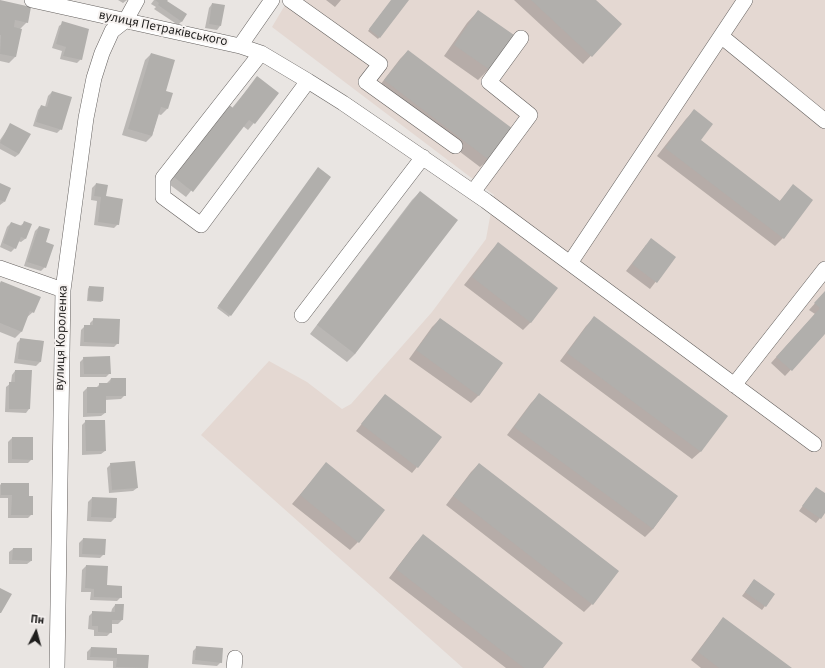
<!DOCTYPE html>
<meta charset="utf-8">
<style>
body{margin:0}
#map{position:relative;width:825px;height:668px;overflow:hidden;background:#e9e5e2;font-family:"Source Sans 3",sans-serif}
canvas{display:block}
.north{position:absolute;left:16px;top:612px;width:40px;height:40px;-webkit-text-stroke:3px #f6f2f0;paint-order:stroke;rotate:6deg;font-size:11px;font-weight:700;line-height:16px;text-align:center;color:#1f1e1d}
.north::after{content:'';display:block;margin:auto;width:14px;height:18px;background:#1f1e1d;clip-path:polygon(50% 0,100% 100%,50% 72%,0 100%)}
</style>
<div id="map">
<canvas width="825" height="668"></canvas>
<div class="north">Пн</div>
</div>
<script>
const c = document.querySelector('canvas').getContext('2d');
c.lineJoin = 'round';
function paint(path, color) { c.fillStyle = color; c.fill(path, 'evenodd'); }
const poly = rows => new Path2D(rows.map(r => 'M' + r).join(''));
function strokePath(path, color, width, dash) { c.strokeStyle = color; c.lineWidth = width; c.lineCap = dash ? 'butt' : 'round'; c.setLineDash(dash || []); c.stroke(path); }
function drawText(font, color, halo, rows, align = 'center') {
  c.font = font + ' "Source Sans 3",sans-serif'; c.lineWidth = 4; c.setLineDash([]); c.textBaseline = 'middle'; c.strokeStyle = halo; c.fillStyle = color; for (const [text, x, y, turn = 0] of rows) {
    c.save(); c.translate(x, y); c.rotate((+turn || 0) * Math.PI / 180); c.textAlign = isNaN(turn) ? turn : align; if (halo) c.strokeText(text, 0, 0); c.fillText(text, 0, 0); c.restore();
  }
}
paint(poly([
 [288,0,825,0,825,668,463,668,201,435,269,361,307,382,342,409,351,404,432,312,486,239,494,195,272,27]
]), '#e4d8d2');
paint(poly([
 [118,0,127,0,123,3],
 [154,0,166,0,165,1,182,21,178,25,154,9,156,7,151,4],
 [326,0,341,0,335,7],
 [392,0,408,0,378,39,368,31],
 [514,0,595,0,621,24,583,64],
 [0,1,27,22,20,29,15,57,9,63,0,61],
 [212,4,220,26,217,30,205,28,209,8],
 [478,11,489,69,478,80,444,56,467,23],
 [63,23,81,59,77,63,60,59,62,51,52,48,59,26],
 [408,51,511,130,488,160,480,167,377,89,400,59],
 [151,54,165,92,167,109,161,115,158,114,152,136,146,142,122,135,145,60],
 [257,78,278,94,248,130,243,126,186,197,165,181,232,108],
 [52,92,61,129,57,133,33,126,38,110,41,106,45,107,48,96],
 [694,111,699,141,779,202,793,186,783,238,775,246,657,156,686,119],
 [11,124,19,154,15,157,0,149,0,140],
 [317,170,230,315,229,317,217,308],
 [0,184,4,202,0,205],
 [96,184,105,197,118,224,114,228,94,225,97,201,91,200,92,188],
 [420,192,355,354,347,362,310,334,412,200],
 [25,222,25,239,21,242,18,241,15,248,11,252,0,247,7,227,11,223,20,226],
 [39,227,44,243,45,267,41,271,24,266,35,231],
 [499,243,531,322,523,330,464,285,491,251],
 [646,245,675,257,650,289,626,271],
 [0,283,33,312,26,318,21,332,15,338,0,332],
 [89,287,102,301,101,302,87,301,88,289],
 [825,292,825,333,785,376,771,363,815,314,809,310],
 [594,318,727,416,700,452,692,459,560,361,586,326],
 [94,319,118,343,114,347,80,346,81,330,85,326,90,326,90,323],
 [440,319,479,395,471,403,409,359,432,327],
 [21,339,43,341,40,362,36,366,14,363,17,343],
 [84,358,110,373,106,377,80,377,80,362],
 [15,371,30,371,29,409,26,413,5,412,6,387,11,383,12,375],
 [111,379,125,395,121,399,105,400,105,413,101,416,83,417,83,392,87,388,96,388,100,384,107,383],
 [385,395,417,467,412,473,356,431],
 [539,395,677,496,653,529,645,537,507,435,531,403],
 [86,421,105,451,101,454,82,455,82,425],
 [12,438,32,459,28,463,8,463,8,442],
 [111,464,137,488,133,491,109,493,107,468],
 [326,464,358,542,350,550,292,504],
 [479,464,592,604,584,612,446,505,471,472],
 [1,484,28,497,32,514,28,518,8,518,8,498,0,498,0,485],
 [813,492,825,494,825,512,816,523,799,511],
 [92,498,116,499,115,518,111,522,87,521,88,502],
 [423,536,542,668,506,668,389,578,415,544],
 [83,539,104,554,100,558,79,557,79,543],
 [13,549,31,561,27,564,9,564,9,552],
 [86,566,106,586,121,597,117,601,90,600,91,592,81,592,82,570],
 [754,580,765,606,762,610,742,596],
 [115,605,123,605,122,620,118,624,111,624,111,632,107,636,94,636,94,630,88,629,89,616,93,612,111,613,112,609],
 [723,619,790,668,701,668,691,660,716,627],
 [197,647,221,662,217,666,192,664,193,651],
 [91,648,116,655,148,656,147,668,113,668,113,661,87,660,87,652]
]), '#0003');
paint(poly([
 [0,0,31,7,28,23,15,20,14,27,22,29,16,57,0,54,1,35,0,35],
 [155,0,168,0,167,1,187,14,182,22,158,5,159,3],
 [391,0,409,0,380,38,369,29],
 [531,0,596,0,622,24,592,57],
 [212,3,225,5,221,26,209,24],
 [478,10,514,35,490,70,454,45],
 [62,21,89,29,82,60,63,56,66,47,56,44],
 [408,50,513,129,489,160,384,80],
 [151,53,175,60,166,91,173,93,168,109,161,107,152,136,128,129],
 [257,76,279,93,255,124,249,120,193,192,170,174,226,102,233,108],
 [52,91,72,97,62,130,36,122,41,105,47,107],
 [694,109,713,124,701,140,780,201,793,184,813,200,784,239,665,148],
 [10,123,31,134,19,154,0,143],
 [318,167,331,177,231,316,218,306],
 [0,183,11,188,5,202,0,200],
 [96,183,108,185,106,196,123,199,119,225,98,222,101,197,94,196],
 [420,191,458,220,355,354,317,325],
 [24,221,32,224,26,239,21,237,16,249,3,243,11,222,22,226],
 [39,226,50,229,46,242,54,245,46,268,27,262],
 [651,238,676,257,657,283,632,264],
 [498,242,558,288,531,323,472,277],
 [1,281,41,297,34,313,30,311,22,332,0,323,0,283],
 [89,286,104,287,103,301,88,300],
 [825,291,825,334,792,371,776,357,820,308,814,303],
 [594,316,728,416,701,452,567,353],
 [93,318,120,319,119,344,84,342,84,325,93,325],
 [440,318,503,363,479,396,416,350],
 [20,338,44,341,41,362,18,359],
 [110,356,111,374,84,374,83,357],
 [15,370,32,370,30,409,9,409,9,382,15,382],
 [111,378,126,378,126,396,106,396,106,413,87,413,87,387,99,387,99,383,110,383],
 [539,393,678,496,653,529,514,427],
 [385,394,442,437,418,468,361,424],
 [85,420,105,420,106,451,86,451],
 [12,437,33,437,33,460,12,459],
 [135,461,138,488,112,490,110,463],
 [326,462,385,510,359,543,300,495],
 [479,463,619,571,593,605,453,496],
 [1,483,29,483,29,496,33,496,33,515,11,515,12,495,1,495],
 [816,487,825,493,825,513,821,519,802,506],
 [92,497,117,498,116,518,91,517],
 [423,534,563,643,543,668,524,668,396,569],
 [83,538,106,539,105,555,82,554],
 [13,548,32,548,32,561,12,560],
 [86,565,108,566,107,585,122,586,122,598,94,597,94,589,85,588],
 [754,579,775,594,766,607,745,592],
 [0,588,12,594,1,613,0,613],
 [115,604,124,604,123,620,112,620,112,633,98,632,98,626,92,626,92,611,115,612],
 [723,617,792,668,719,668,698,652],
 [196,646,223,648,222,663,195,660],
 [91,647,117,648,117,654,149,655,148,668,116,667,117,658,90,657]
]), '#b1afac');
const minor = poly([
 [32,0,240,46,272,0],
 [290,0,380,64,366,82,455,146],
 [721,36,825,121],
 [240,46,261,53,308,81,343,103,486,201,814,444],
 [261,53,163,178,163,197,201,225,308,81],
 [473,192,530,115,489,82,521,38],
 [570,263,745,0],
 [0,268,63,290],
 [302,315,423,157],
 [734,385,825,269],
 [57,668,63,290,86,118,94,78,102,53,112,31,126,20,137,0],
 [234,668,235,658]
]);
strokePath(minor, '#64605e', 16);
strokePath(minor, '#fff', 15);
drawText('13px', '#1f1e1d', '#f6f2f0', [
 ["вулиця Петраківського",163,29,12],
 ["вулиця Короленка",62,338,-88]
]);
</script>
